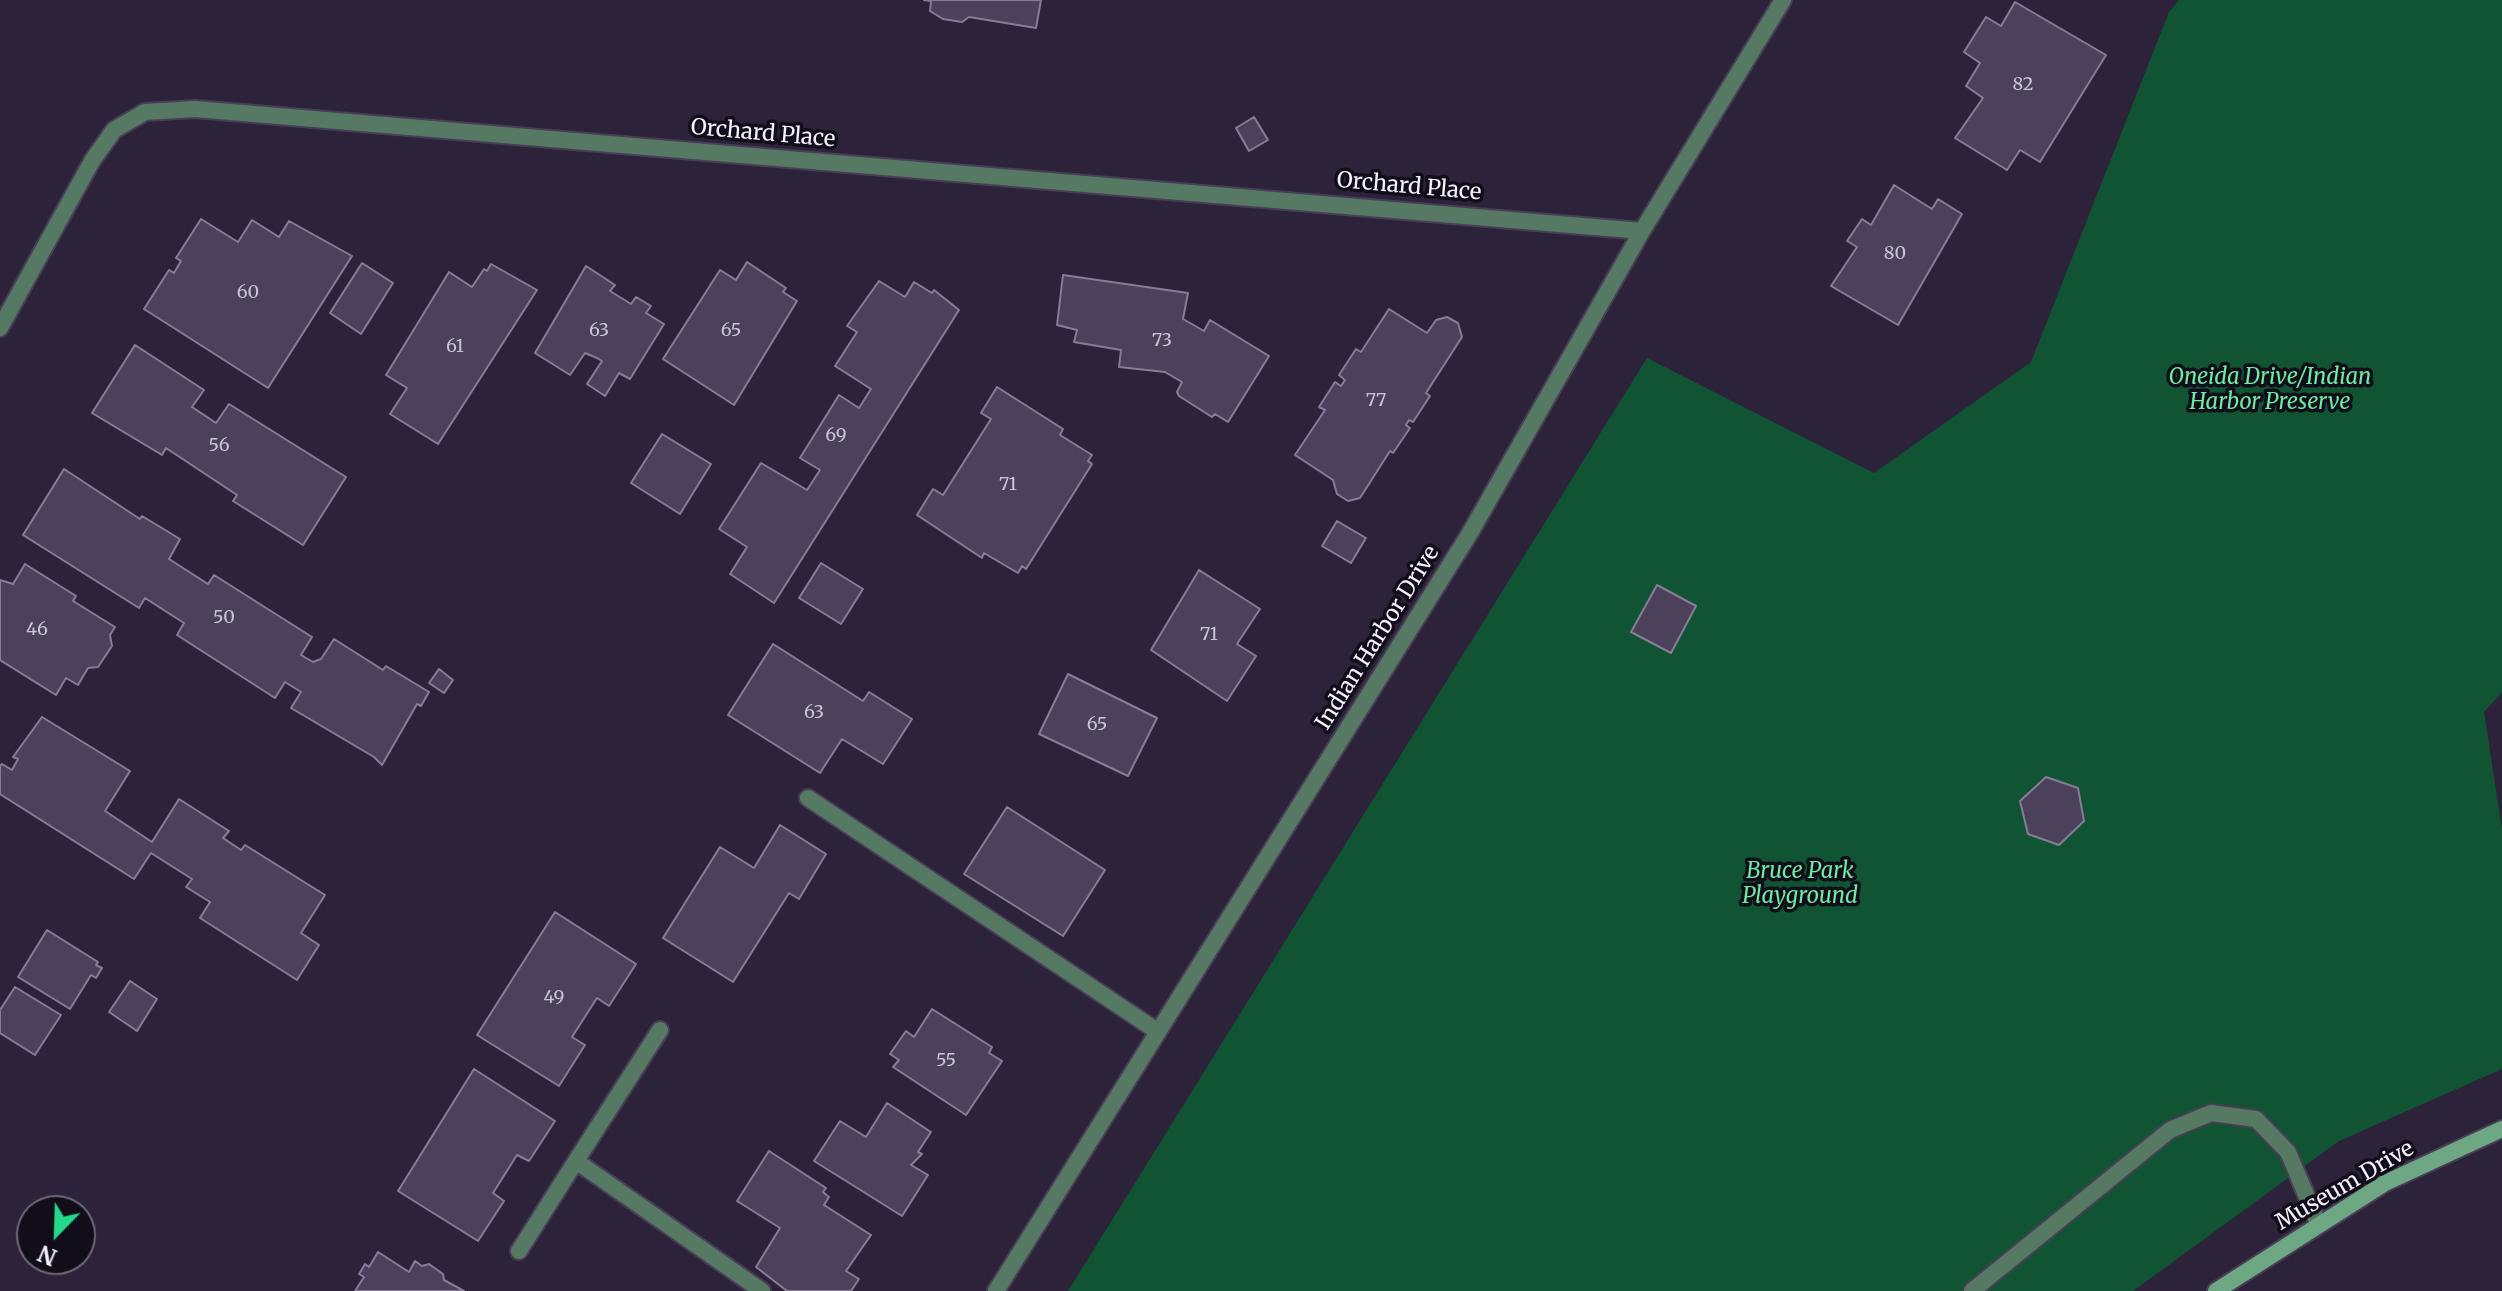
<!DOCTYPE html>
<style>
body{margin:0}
#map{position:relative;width:2502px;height:1291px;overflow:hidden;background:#2c223a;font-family:Merriweather,serif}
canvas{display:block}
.north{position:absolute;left:16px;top:1195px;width:80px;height:80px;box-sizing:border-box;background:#120e19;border:2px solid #6d6875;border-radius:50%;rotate:203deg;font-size:22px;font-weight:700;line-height:32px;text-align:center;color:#f5efff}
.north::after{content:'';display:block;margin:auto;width:28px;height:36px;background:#23d886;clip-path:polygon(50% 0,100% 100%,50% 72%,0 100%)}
</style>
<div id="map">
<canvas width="2502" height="1291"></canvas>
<div class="north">N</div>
</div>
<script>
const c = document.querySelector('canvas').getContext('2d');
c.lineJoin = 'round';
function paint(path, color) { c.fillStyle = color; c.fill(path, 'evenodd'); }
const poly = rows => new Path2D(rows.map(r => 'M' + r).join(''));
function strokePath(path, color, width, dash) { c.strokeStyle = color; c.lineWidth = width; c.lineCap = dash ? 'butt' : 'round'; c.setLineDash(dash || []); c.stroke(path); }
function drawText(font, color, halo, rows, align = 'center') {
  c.font = font + ' Merriweather,serif'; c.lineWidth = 7; c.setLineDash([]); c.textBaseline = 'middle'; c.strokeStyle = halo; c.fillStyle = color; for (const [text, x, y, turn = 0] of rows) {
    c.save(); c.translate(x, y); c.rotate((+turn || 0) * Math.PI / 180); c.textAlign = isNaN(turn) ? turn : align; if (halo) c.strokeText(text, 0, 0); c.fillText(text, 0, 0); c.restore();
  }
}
paint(poly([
 [2179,0,2502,0,2502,692,2484,712,2502,829,2502,1069,2339,1141,2133,1291,1068,1291,1647,358,1874,473,2031,362,2169,12]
]), '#115433');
const building = poly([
 [924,0,1041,0,1036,28,969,17,962,22,943,19,930,11,931,1,924,0],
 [2015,2,2106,55,2040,162,2020,150,2007,170,1955,138,1983,98,1966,86,1980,63,1964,52,1986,17,2001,26,2015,2],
 [1254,117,1268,140,1249,151,1236,128,1254,117],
 [1894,185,1932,209,1938,199,1962,214,1898,325,1831,286,1857,247,1847,241,1862,219,1871,225,1894,185],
 [201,219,238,242,252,220,279,237,289,221,352,256,268,388,144,309,169,270,174,273,181,261,176,258,201,219],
 [747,262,786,288,783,292,797,301,734,405,663,359,720,270,736,280,747,262],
 [362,263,393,283,361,334,330,313,362,263],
 [491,264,537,290,438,444,390,414,407,388,386,375,449,272,472,287,484,269,487,271,491,264],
 [586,266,615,285,610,291,631,304,636,297,651,306,646,313,664,324,630,379,619,373,605,396,587,384,602,361,597,358,585,353,570,375,535,353,586,266],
 [1063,275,1188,293,1183,319,1204,331,1210,320,1269,356,1228,422,1215,414,1212,417,1179,396,1177,392,1182,382,1165,372,1119,367,1121,350,1074,342,1077,330,1057,325,1063,275],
 [879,281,905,297,914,282,932,293,934,290,959,310,774,603,730,574,747,547,719,529,761,463,807,490,820,470,800,458,839,395,859,408,871,389,835,366,857,332,847,326,879,281],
 [1389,309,1427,333,1436,320,1447,317,1458,323,1462,337,1426,393,1430,396,1413,422,1409,420,1406,425,1410,428,1393,453,1390,451,1360,498,1348,501,1337,494,1333,480,1295,455,1325,410,1319,407,1335,382,1341,386,1345,380,1339,375,1356,349,1361,352,1389,309],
 [135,345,204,390,192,407,216,423,229,404,346,477,303,545,233,501,237,495,166,448,162,455,92,413,135,345],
 [997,387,1063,429,1060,435,1092,455,1088,461,1092,464,1026,569,1022,566,1018,573,984,553,982,558,917,515,933,489,943,495,991,419,981,413,997,387],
 [662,434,711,464,680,514,631,483,662,434],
 [64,469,140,519,142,516,180,539,169,559,208,584,214,575,312,637,301,655,313,662,321,659,334,639,383,670,386,666,429,692,421,706,417,704,382,765,374,757,291,708,301,692,285,682,275,698,177,635,184,623,145,598,139,608,23,535,64,469],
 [1337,521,1366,538,1351,563,1322,546,1337,521],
 [821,563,863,589,841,624,799,598,821,563],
 [25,564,76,596,73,601,115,627,110,635,112,646,98,667,88,668,78,685,66,678,56,695,0,660,0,580,13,584,25,564],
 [1199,570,1260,609,1237,644,1256,656,1227,701,1151,650,1199,570],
 [1657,585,1696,606,1671,653,1631,632,1657,585],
 [773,644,863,701,869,692,912,719,883,764,842,739,820,773,728,715,773,644],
 [439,669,453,680,444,693,429,683,439,669],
 [1068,674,1157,718,1128,776,1039,734,1068,674],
 [42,717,130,771,105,811,152,842,179,799,229,831,223,838,241,850,245,845,325,895,301,933,319,945,297,980,200,918,210,902,186,887,192,879,151,853,134,879,0,794,0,766,2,764,12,770,18,759,13,757,42,717],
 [2046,777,2078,788,2084,821,2059,845,2028,834,2020,801,2046,777],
 [1007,807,1105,870,1063,936,964,874,1007,807],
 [780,825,826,854,799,899,789,893,733,982,663,938,720,847,754,868,780,825],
 [555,912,636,964,609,1006,597,998,572,1037,585,1045,559,1086,477,1035,555,912],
 [47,930,98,962,96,965,102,968,96,978,91,975,70,1009,18,977,47,930],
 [130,981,157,999,137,1031,109,1012,130,981],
 [15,987,61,1015,35,1055,0,1033,0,1010,15,987],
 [932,1009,992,1047,989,1053,1002,1061,966,1115,893,1067,899,1060,890,1054,906,1031,914,1037,932,1009],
 [474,1069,555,1121,529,1161,517,1155,493,1193,504,1201,478,1241,398,1191,474,1069],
 [887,1103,931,1132,918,1152,922,1154,911,1165,928,1175,902,1216,814,1161,840,1121,866,1137,887,1103],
 [769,1151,826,1188,823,1192,829,1197,824,1205,871,1235,846,1271,859,1279,851,1291,787,1291,756,1267,780,1228,737,1201,769,1151],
 [378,1252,409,1272,415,1261,422,1266,429,1264,443,1274,444,1280,464,1291,355,1291,364,1277,359,1274,365,1264,369,1267,378,1252]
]);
paint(building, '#4b415b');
strokePath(building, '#867c98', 2);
const service = poly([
 [808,798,1157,1031],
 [576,1161,660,1030],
 [519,1251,576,1161,762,1291],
 [1972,1291,2170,1130,2211,1113,2256,1119,2288,1152,2318,1223]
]);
const minor = poly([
 [0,328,92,161,114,130,145,112,195,109,1642,231],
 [996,1291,1470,533,1642,231,1783,0]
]);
const secondary = poly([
 [2216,1291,2385,1183,2502,1129]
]);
strokePath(service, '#483f56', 20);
strokePath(minor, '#483f56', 20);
strokePath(secondary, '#483f56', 20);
strokePath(service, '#557963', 16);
strokePath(minor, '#557963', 16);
strokePath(secondary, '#6da784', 16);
drawText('18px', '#cac4d6', null, [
 ["82",2023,85],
 ["80",1895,254],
 ["60",248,293],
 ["63",599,331],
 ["65",731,331],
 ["73",1162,341],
 ["61",455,347],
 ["77",1376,401],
 ["69",836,436],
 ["56",219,446],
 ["71",1008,485],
 ["50",224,618],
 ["46",37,630],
 ["71",1209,635],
 ["63",814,713],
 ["65",1097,725],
 ["49",554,998],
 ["55",946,1061]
]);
drawText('22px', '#f5efff', '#120e19', [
 ["Orchard Place",763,134,5],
 ["Orchard Place",1409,187,5],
 ["Indian Harbor Drive",1378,638,-58],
 ["Museum Drive",2345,1186,-30]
]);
drawText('italic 22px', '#6eeaa5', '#120e19', [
 ["Oneida Drive/Indian",2270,378],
 ["Harbor Preserve",2270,403],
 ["Bruce Park",1800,872],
 ["Playground",1800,897]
]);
</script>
